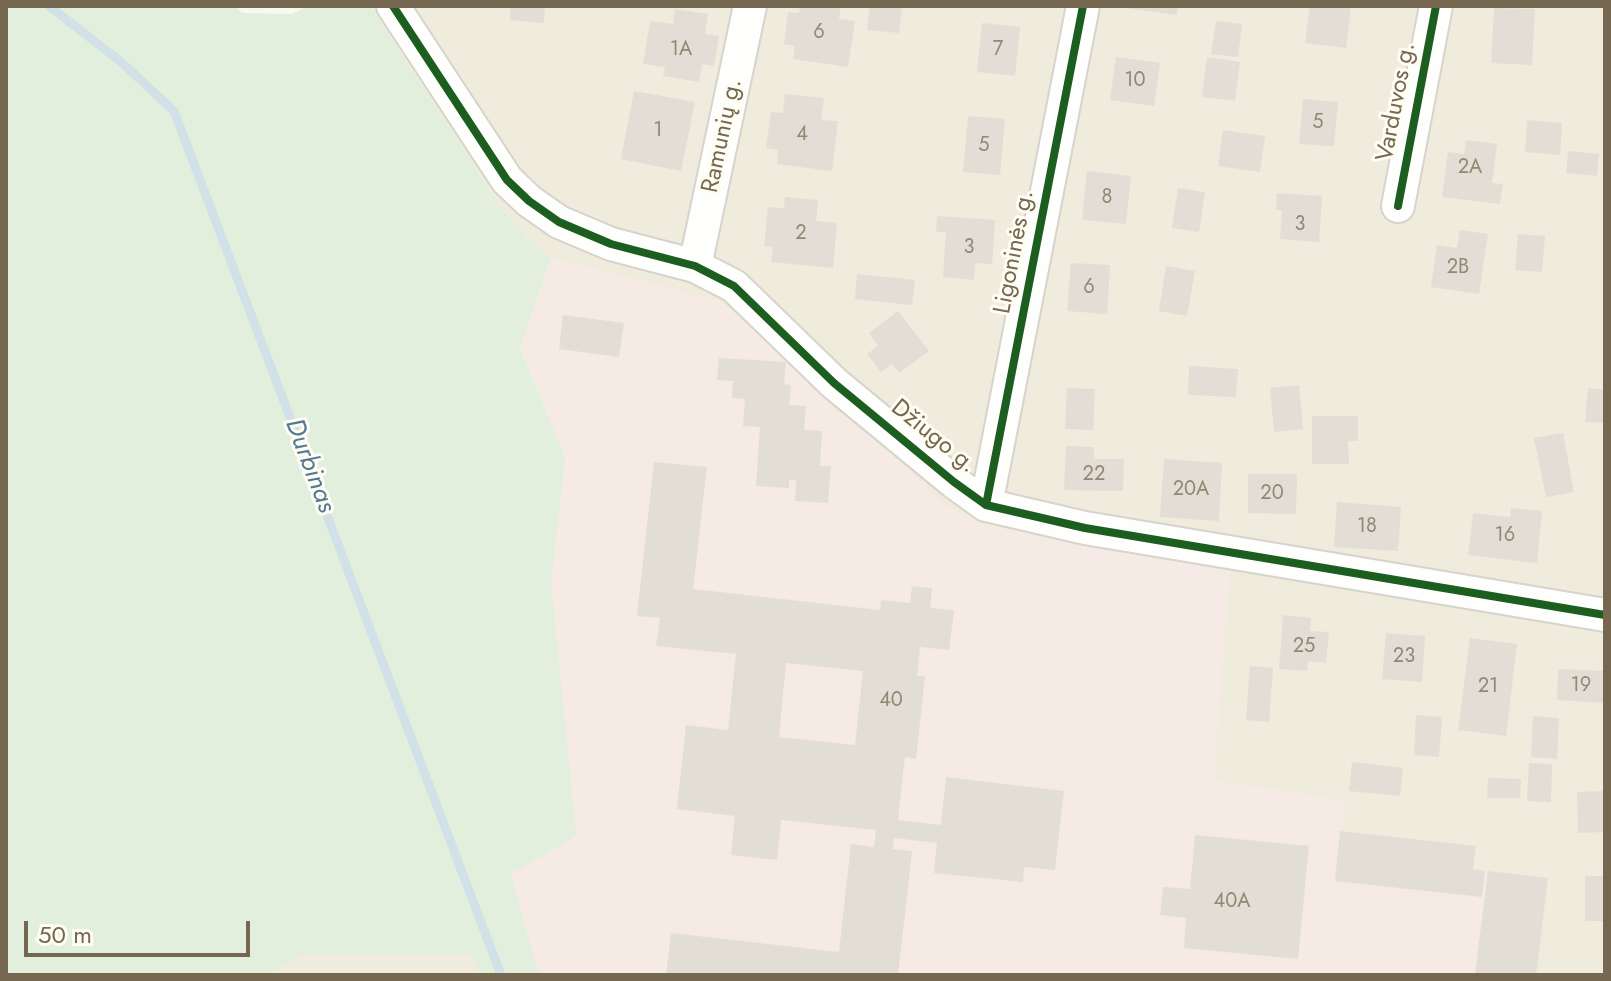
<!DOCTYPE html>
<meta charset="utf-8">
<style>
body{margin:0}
#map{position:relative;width:1611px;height:981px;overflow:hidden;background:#f8f7f0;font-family:Jost,sans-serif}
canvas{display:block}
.frame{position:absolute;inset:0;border:8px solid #766750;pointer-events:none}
.scale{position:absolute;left:24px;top:921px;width:226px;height:36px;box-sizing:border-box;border:4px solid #766750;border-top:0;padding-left:10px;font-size:24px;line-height:28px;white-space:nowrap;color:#766750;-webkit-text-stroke:6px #fefdf3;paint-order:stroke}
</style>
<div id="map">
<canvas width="1611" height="981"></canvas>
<div class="frame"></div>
<div class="scale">50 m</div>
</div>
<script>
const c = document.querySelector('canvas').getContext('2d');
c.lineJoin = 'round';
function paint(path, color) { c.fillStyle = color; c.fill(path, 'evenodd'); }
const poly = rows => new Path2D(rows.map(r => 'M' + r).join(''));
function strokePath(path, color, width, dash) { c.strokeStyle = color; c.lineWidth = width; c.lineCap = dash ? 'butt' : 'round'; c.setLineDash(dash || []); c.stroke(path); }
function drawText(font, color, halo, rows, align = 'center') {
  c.font = font + ' Jost,sans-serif'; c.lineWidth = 6; c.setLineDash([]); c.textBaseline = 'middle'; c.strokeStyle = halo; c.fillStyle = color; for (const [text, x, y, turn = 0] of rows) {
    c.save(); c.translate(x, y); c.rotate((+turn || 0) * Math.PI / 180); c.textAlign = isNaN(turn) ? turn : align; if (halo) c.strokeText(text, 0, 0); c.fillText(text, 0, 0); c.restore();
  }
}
paint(poly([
 [371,6,1605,6,1605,975,539,975,551,258,530,240,503,211],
 [304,954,473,954,480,975,265,975]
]), '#efebdd');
paint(poly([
 [551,258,720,301,805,371,946,505,980,524,1230,569,1214,780,1346,801,1341,831,1476,846,1473,869,1488,871,1475,975,539,975,510,874,576,836,551,582,565,458,520,348]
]), '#f6eae5');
paint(poly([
 [6,6,235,6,242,13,292,14,309,6,371,6,503,211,530,240,551,258,520,348,565,458,551,582,576,836,511,874,539,975,480,975,472,954,304,954,265,975,6,975]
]), '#e2efdc');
strokePath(poly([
 [49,6,120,61,174,111,501,975]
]), '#d2e1e8', 9);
paint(poly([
 [511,6,545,6,544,23,510,20],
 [800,6,841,6,839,19,855,21,848,67,793,59,795,46,784,44,788,12,799,13],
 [870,6,902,6,899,33,867,30],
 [1124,6,1178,6,1177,15,1124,8],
 [1310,6,1351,6,1346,48,1305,43],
 [1494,8,1535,9,1532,65,1491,63],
 [675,9,708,14,705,34,719,36,714,66,702,64,699,82,663,76,665,67,643,64,650,21,673,24],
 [1216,21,1242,24,1238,57,1211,54],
 [982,23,1020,27,1015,76,977,72],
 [1116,57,1160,63,1154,106,1110,100],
 [1207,57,1240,62,1235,101,1202,97],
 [634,91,695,102,681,171,621,159],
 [785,94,824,98,821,120,838,121,832,171,777,164,778,150,766,148,771,112,783,113],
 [1303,99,1338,102,1334,146,1299,144],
 [968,116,1005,119,1000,175,963,172],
 [1527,120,1562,123,1560,155,1525,152],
 [1223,130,1265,136,1260,172,1218,166],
 [1466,140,1497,144,1492,183,1503,184,1500,204,1442,197,1448,152,1464,154],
 [1568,151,1599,154,1597,176,1566,173],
 [1087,171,1131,176,1126,224,1082,220],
 [1178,188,1205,192,1199,232,1172,228],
 [1277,193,1322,196,1319,242,1280,239,1282,210,1276,210],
 [785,197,818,200,816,221,837,223,833,268,771,262,773,247,764,246,768,207,784,208],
 [937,216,995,220,992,264,975,263,974,280,943,277,946,232,936,232],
 [1460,230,1488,234,1479,294,1431,287,1437,245,1457,248],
 [1518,234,1545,236,1542,272,1515,270],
 [1071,263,1110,265,1107,314,1067,311],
 [1166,266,1195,271,1187,316,1159,311],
 [857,274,915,280,912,305,855,299],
 [898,311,929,351,899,373,892,364,881,372,867,354,878,346,869,333],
 [563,315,624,323,619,357,559,349],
 [719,358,786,362,784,384,791,385,789,405,806,406,804,430,822,431,820,466,831,466,828,503,795,501,796,480,789,480,789,488,756,486,760,427,743,426,745,399,732,398,733,381,717,380],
 [1189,366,1238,369,1236,397,1188,395],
 [1299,385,1303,429,1274,432,1270,388],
 [1067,388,1095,389,1093,430,1065,429],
 [1588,388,1605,390,1605,423,1585,422],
 [1312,416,1358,416,1358,441,1348,441,1349,464,1312,464],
 [1563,433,1574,492,1546,497,1534,438],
 [1066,446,1094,447,1094,459,1124,459,1123,491,1064,490],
 [1164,459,1222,463,1219,521,1160,517],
 [654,462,707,467,693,589,880,610,881,600,910,603,912,586,932,588,930,608,954,610,949,650,920,647,917,676,925,676,916,759,905,757,898,820,941,825,946,777,1064,791,1055,870,1024,867,1023,882,934,873,937,843,894,838,893,849,912,851,898,975,666,975,671,933,839,952,851,844,874,847,876,830,781,820,777,860,731,855,735,816,677,809,686,725,728,730,736,654,656,646,660,618,637,616],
 [786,663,863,671,855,745,779,737],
 [1248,474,1297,474,1296,514,1248,513],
 [1337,502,1401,507,1398,551,1334,547],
 [1511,508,1542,511,1537,563,1468,555,1473,513,1510,517],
 [1283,615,1311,618,1310,631,1329,632,1326,663,1308,661,1307,671,1279,669],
 [1386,633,1425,636,1422,682,1382,679],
 [1470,638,1517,644,1506,736,1458,730],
 [1250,666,1273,668,1269,722,1246,720],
 [1558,669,1605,671,1605,703,1557,700],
 [1416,715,1442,717,1439,757,1414,755],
 [1533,716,1559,718,1557,759,1531,757],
 [1352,762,1403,768,1400,796,1349,791],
 [1529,763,1552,764,1551,802,1527,801],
 [1488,778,1521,779,1520,798,1487,798],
 [1605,791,1605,832,1578,833,1577,792],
 [1340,831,1476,846,1473,869,1485,871,1482,897,1335,881],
 [1195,835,1309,846,1298,959,1184,948,1186,918,1160,915,1163,887,1190,889],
 [1488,871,1548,878,1536,975,1475,975],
 [1585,876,1605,876,1605,921,1585,921]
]), '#e2ded5');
const minor = poly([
 [393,6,507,180,529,201,559,222,611,244,695,266,734,286,834,383,954,482,986,505,1085,528,1605,615],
 [1398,206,1436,6],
 [695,266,750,6],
 [986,505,1083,6]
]);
strokePath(minor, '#d7d3cd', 36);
strokePath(minor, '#fefefd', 32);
strokePath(poly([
 [393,6,507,180,529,201,559,222,611,244,695,266,734,286,834,383,954,482,986,505,1085,528,1605,615],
 [1398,206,1436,6],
 [986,505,1083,6]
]), '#1b5e20', 8);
drawText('20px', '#938774', null, [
 ["6",819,33],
 ["1A",681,50],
 ["7",998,50],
 ["10",1135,81],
 ["5",1318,123],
 ["1",658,131],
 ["4",802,135],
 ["5",984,146],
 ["2A",1470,168],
 ["8",1107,198],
 ["3",1300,225],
 ["2",801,234],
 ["3",969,248],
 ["2B",1458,268],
 ["6",1089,288],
 ["22",1094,475],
 ["20A",1191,490],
 ["20",1272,494],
 ["18",1367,527],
 ["16",1505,536],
 ["25",1304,647],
 ["23",1404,657],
 ["19",1581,686],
 ["21",1488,687],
 ["40",891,701],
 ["40A",1232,902]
]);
drawText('24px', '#766750', '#fefdf3', [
 ["Varduvos g.",1397,102,-79],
 ["Ramunių g.",723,136,-78],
 ["Ligoninės g.",1015,252,-79],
 ["Džiugo g.",933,437,39]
]);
drawText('italic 26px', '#537995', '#fefdf3', [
 ["Durbinas",309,466,69]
]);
</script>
